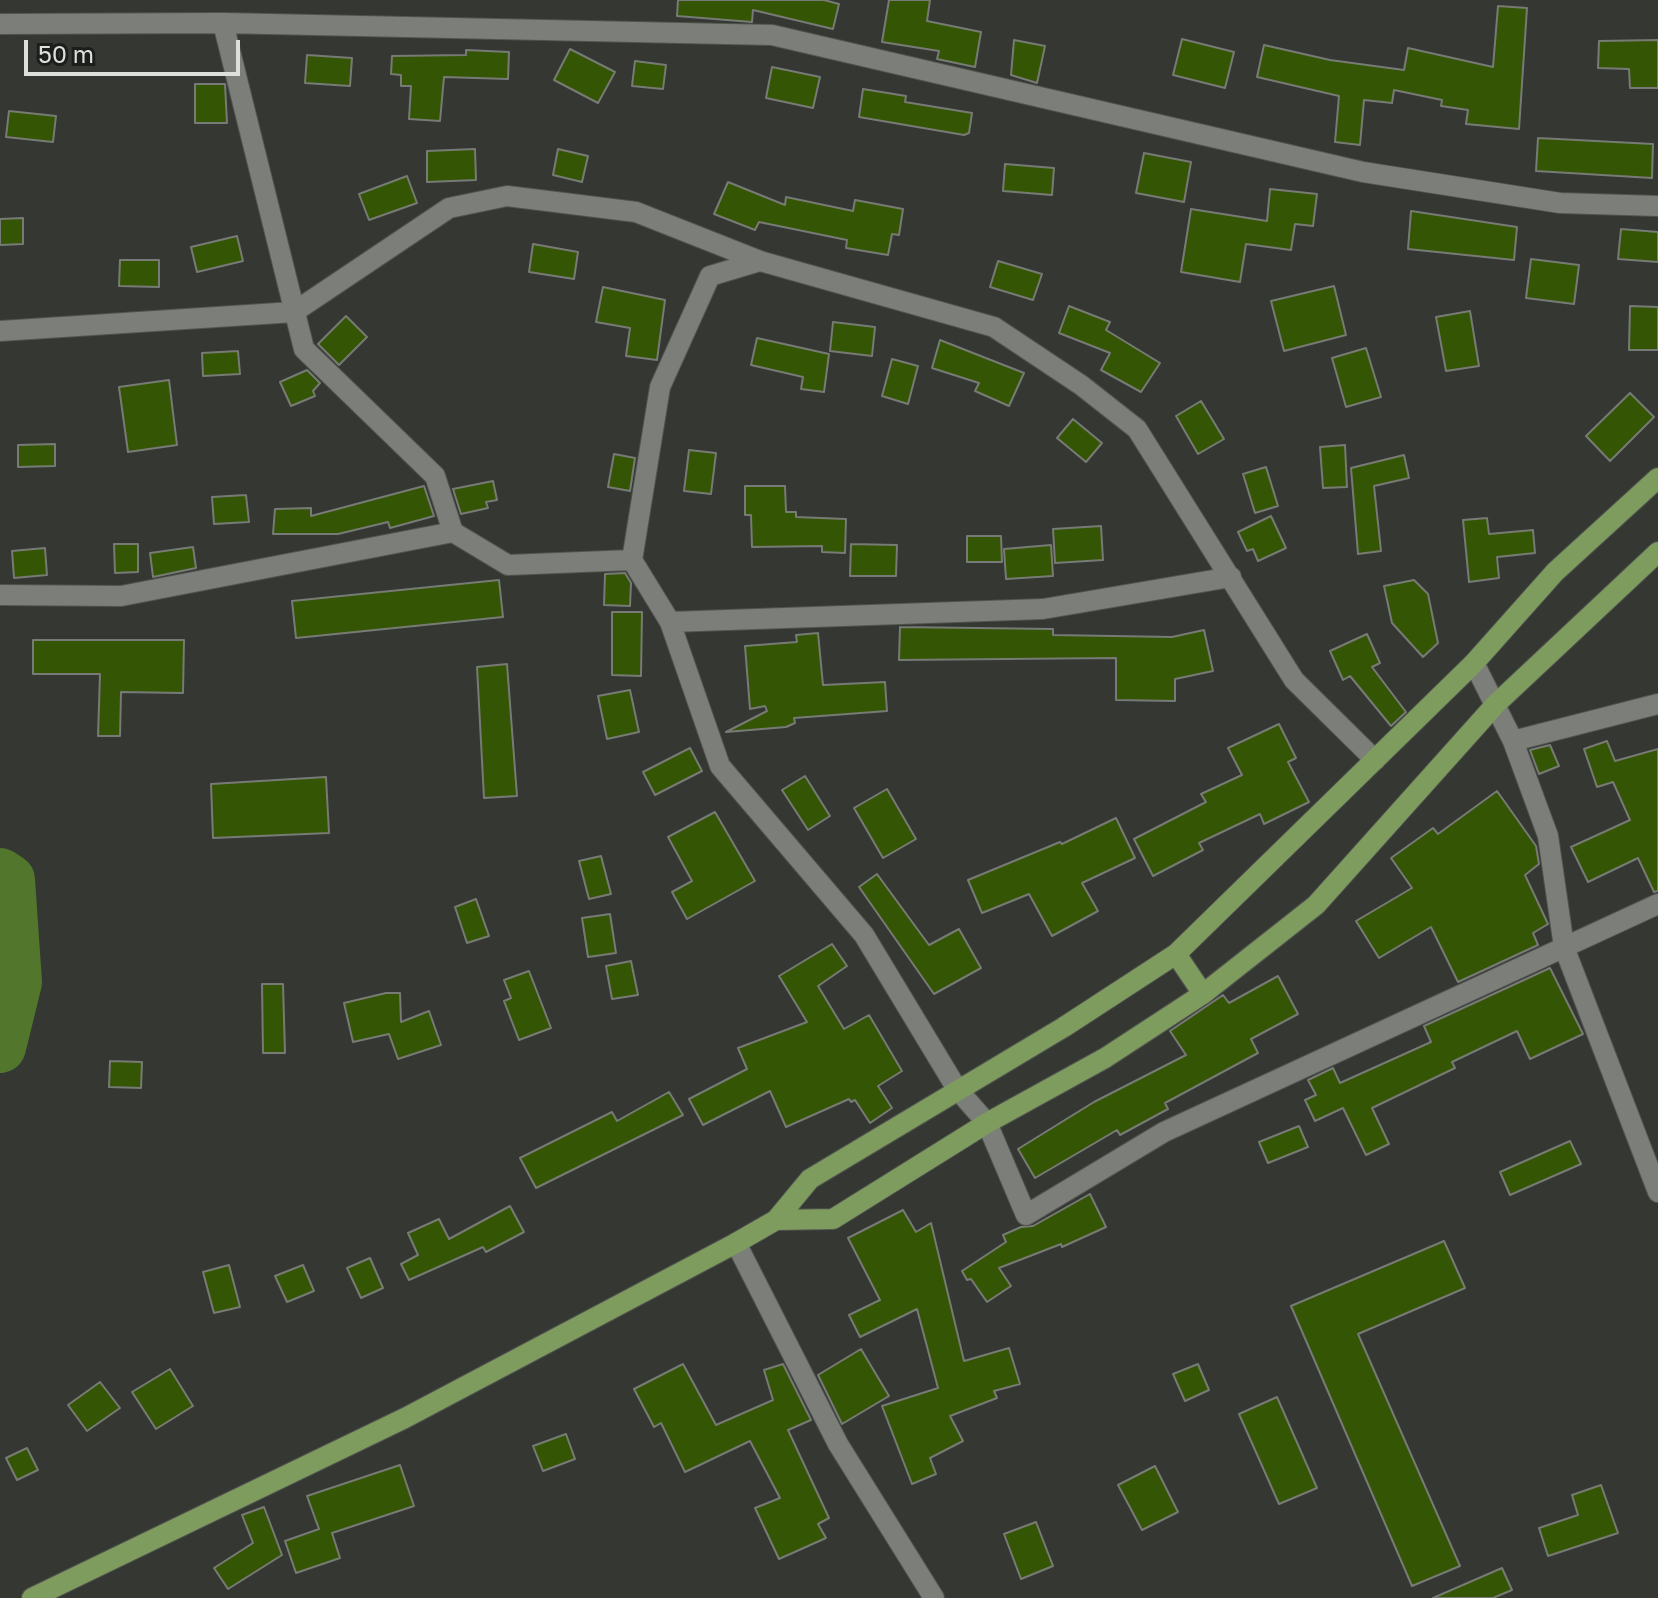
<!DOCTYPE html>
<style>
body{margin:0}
#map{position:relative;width:1658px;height:1598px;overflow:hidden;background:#343732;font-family:"Golos Text",sans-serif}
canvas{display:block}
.scale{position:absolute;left:24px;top:40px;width:216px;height:36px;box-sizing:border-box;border:4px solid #dedfdc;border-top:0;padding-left:10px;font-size:24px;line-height:28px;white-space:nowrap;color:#dedfdc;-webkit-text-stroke:6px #1c1e1b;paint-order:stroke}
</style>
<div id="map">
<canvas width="1658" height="1598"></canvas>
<div class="scale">50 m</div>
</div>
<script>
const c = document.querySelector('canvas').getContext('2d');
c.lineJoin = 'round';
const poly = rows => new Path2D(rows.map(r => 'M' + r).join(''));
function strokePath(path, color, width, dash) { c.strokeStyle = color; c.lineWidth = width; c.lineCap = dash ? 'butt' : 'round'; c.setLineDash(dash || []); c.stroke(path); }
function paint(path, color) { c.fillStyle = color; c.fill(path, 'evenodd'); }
strokePath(poly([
 [0,874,9,880,16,982,0,1047]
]), '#53762d', 52);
const building = poly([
 [678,0,824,0,839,4,833,29,753,10,752,22,677,16,678,0],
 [889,0,930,0,927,21,981,32,975,67,937,59,939,51,882,42,889,0],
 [1498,6,1527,8,1519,129,1466,124,1468,110,1441,106,1442,100,1394,90,1392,103,1364,100,1360,145,1335,142,1339,96,1257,77,1264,45,1330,60,1404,70,1408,48,1493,67,1498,6],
 [1182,39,1234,52,1225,88,1173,75,1182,39],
 [1014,40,1045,46,1037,83,1011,75,1014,40],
 [1658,40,1658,88,1630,88,1629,69,1598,68,1599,41,1658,40],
 [570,49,615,72,598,103,554,80,570,49],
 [466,50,509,52,508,79,444,77,440,121,409,119,411,86,401,86,401,75,391,74,392,56,466,55,466,50],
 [307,55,352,58,350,86,305,83,307,55],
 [635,61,666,65,663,89,632,86,635,61],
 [772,67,820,77,813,108,766,98,772,67],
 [195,84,225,84,227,123,195,123,195,84],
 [863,89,906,96,905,102,972,113,969,133,964,135,859,117,863,89],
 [9,111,56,116,53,142,6,137,9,111],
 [1538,138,1653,144,1652,178,1536,171,1538,138],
 [475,149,476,180,427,182,427,151,475,149],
 [558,149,588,156,582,182,553,175,558,149],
 [1144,153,1191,162,1184,202,1136,193,1144,153],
 [1005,164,1054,168,1052,195,1003,191,1005,164],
 [407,176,417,203,369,220,359,194,407,176],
 [728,182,785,205,786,197,853,211,855,200,903,209,899,235,892,234,888,255,846,248,847,240,759,222,755,230,714,214,728,182],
 [1270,189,1317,194,1313,226,1295,224,1291,250,1246,244,1240,282,1181,272,1191,209,1267,221,1270,189],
 [1411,211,1517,227,1514,260,1408,249,1411,211],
 [23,218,23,244,0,245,0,219,23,218],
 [1621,229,1658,232,1658,262,1618,259,1621,229],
 [237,236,243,261,197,272,191,247,237,236],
 [533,244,578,252,574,279,529,272,533,244],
 [1531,259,1579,265,1574,304,1526,298,1531,259],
 [120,260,159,260,159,287,119,286,120,260],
 [998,261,1042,274,1033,300,990,287,998,261],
 [1334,286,1346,335,1284,351,1271,301,1334,286],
 [603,287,665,300,657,360,626,356,630,328,596,322,603,287],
 [1069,306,1110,322,1106,330,1160,363,1141,392,1101,370,1110,353,1059,333,1069,306],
 [1630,306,1658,307,1658,350,1629,350,1630,306],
 [1470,311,1479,366,1446,371,1436,317,1470,311],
 [346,316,367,337,339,365,318,344,346,316],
 [833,322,875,327,872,356,830,351,833,322],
 [757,338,829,354,824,392,801,389,803,377,751,365,757,338],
 [940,340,1024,373,1009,406,975,391,979,383,932,368,940,340],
 [1366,348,1381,397,1346,407,1332,358,1366,348],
 [238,351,240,374,203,376,202,353,238,351],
 [892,359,918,366,908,404,882,396,892,359],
 [307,370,320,383,313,391,315,396,291,406,280,382,307,370],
 [169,380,177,445,128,452,119,387,169,380],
 [1630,393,1654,417,1610,461,1586,436,1630,393],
 [1201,401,1224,439,1198,454,1176,416,1201,401],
 [1073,419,1102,443,1086,462,1057,438,1073,419],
 [55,444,55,466,18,467,18,445,55,444],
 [1345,445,1347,487,1323,488,1320,447,1345,445],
 [689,450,716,453,711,494,684,491,689,450],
 [614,454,635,458,630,491,608,487,614,454],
 [1404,455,1409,478,1374,486,1381,551,1358,554,1351,468,1404,455],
 [1266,467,1278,506,1255,513,1243,474,1266,467],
 [493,481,497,500,486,502,488,508,461,514,453,489,493,481],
 [424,486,434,516,390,528,388,522,338,534,273,534,275,509,311,508,311,516,424,486],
 [745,486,785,486,786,512,796,512,796,517,846,519,845,553,822,552,822,546,752,547,751,515,745,515,745,486],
 [246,495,249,522,214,524,212,497,246,495],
 [1271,516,1286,548,1258,561,1253,549,1247,551,1238,532,1271,516],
 [1487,518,1489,534,1533,530,1535,553,1497,557,1499,578,1469,582,1463,520,1487,518],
 [1101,526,1103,560,1055,563,1053,529,1101,526],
 [967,536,1001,536,1002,562,967,562,967,536],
 [114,544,138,544,138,572,115,573,114,544],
 [851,544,897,545,896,576,850,576,851,544],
 [1051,545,1053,576,1006,579,1004,549,1051,545],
 [193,547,196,568,153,577,150,553,193,547],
 [45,548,47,575,14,578,12,551,45,548],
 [625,573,631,583,630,606,604,605,605,574,625,573],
 [499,580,503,617,296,638,292,601,499,580],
 [1414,580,1428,594,1438,643,1423,657,1392,623,1384,586,1414,580],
 [612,612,642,612,641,676,612,675,612,612],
 [900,627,1053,629,1053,635,1172,637,1204,630,1213,671,1175,679,1175,701,1116,700,1116,658,899,660,900,627],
 [818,633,823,685,885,682,887,711,794,718,795,723,786,727,726,732,767,711,765,706,750,709,745,646,797,642,796,635,818,633],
 [1367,634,1380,663,1372,667,1406,712,1391,726,1350,676,1343,680,1330,651,1367,634],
 [33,640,184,640,183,693,121,692,120,736,98,736,100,674,33,674,33,640],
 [507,664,517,796,484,798,477,667,507,664],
 [630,690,639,732,607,739,598,696,630,690],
 [1279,724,1296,758,1288,762,1309,802,1264,824,1260,814,1199,843,1203,850,1153,876,1134,839,1206,802,1201,794,1242,775,1228,748,1279,724],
 [1607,741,1615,761,1658,749,1658,891,1654,892,1638,858,1588,882,1571,847,1630,820,1613,782,1597,787,1584,749,1607,741],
 [1550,745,1559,766,1539,774,1530,750,1550,745],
 [690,748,702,771,655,795,643,772,690,748],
 [805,776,830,816,808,830,782,790,805,776],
 [326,777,329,833,213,838,211,784,326,777],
 [887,789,916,839,883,858,854,808,887,789],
 [1497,791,1536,846,1539,864,1525,875,1548,924,1533,933,1538,945,1458,982,1431,927,1379,958,1356,921,1412,888,1391,858,1433,828,1438,834,1497,791],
 [715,812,755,881,687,919,672,892,692,881,668,837,715,812],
 [1116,818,1135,858,1082,883,1098,911,1052,936,1029,894,982,913,968,880,1060,842,1062,844,1116,818],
 [601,856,611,894,589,899,579,861,601,856],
 [877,874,929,945,959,929,981,968,934,994,859,887,877,874],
 [476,899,489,936,467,943,455,907,476,899],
 [610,914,616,953,588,957,582,918,610,914],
 [832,944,847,966,818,986,844,1029,869,1015,902,1071,878,1086,892,1108,870,1123,855,1100,851,1102,849,1099,786,1127,770,1091,703,1125,689,1099,747,1069,738,1048,807,1022,779,976,832,944],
 [631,961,638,995,612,999,606,966,631,961],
 [1550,968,1583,1034,1530,1059,1517,1031,1452,1062,1455,1068,1372,1108,1389,1144,1366,1155,1343,1108,1315,1121,1305,1100,1316,1095,1308,1080,1333,1068,1340,1083,1431,1042,1424,1026,1550,968],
 [529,971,551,1028,519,1040,504,1001,511,998,504,980,529,971],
 [1278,976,1298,1014,1251,1039,1258,1053,1165,1103,1168,1109,1120,1135,1117,1130,1035,1178,1018,1149,1094,1102,1186,1055,1170,1031,1223,995,1229,1003,1278,976],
 [262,984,283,984,285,1053,263,1053,262,984],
 [386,993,400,993,401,1022,429,1011,441,1045,398,1059,389,1034,353,1042,344,1003,386,993],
 [110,1061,142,1062,141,1088,109,1087,110,1061],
 [669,1092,683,1115,536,1188,520,1158,612,1112,617,1121,669,1092],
 [1299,1126,1308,1147,1268,1163,1259,1142,1299,1126],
 [1570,1141,1581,1164,1510,1195,1500,1172,1570,1141],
 [1090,1194,1106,1227,1062,1247,1061,1244,999,1268,1011,1286,987,1302,971,1279,967,1280,962,1271,1006,1242,1003,1235,1021,1227,1033,1226,1090,1194],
 [510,1206,524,1232,486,1252,483,1247,409,1280,401,1264,418,1255,408,1233,439,1219,449,1239,510,1206],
 [903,1210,916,1232,931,1223,964,1361,1009,1348,1020,1384,994,1391,997,1398,950,1416,963,1441,930,1458,936,1474,912,1484,882,1406,938,1388,917,1309,860,1337,849,1315,880,1300,848,1238,903,1210],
 [1444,1241,1465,1288,1358,1334,1460,1566,1412,1586,1291,1306,1444,1241],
 [370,1258,383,1288,361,1298,347,1268,370,1258],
 [229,1265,240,1307,214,1313,203,1272,229,1265],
 [303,1265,314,1291,287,1302,275,1276,303,1265],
 [861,1349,889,1396,842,1424,818,1375,861,1349],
 [683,1364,716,1425,773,1400,764,1370,783,1364,811,1420,788,1430,829,1518,818,1524,826,1538,779,1559,755,1508,780,1498,750,1441,685,1472,661,1423,654,1427,634,1389,683,1364],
 [1198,1364,1209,1390,1185,1401,1173,1374,1198,1364],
 [170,1369,193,1406,156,1429,132,1392,170,1369],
 [100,1382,120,1408,87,1431,68,1405,100,1382],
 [1277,1397,1317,1488,1279,1504,1239,1414,1277,1397],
 [566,1434,575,1459,543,1471,533,1446,566,1434],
 [27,1448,38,1470,17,1480,6,1458,27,1448],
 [400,1465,414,1506,332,1533,340,1558,296,1573,285,1541,319,1529,307,1496,400,1465],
 [1155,1466,1178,1512,1142,1530,1118,1485,1155,1466],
 [1601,1485,1618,1533,1548,1556,1539,1528,1578,1515,1572,1495,1601,1485],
 [264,1507,282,1555,228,1589,214,1568,253,1543,242,1515,264,1507],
 [1036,1522,1053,1566,1021,1579,1004,1534,1036,1522],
 [1502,1568,1512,1590,1493,1598,1433,1598,1502,1568]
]);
paint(building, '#345604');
strokePath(building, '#777a75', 2);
const minor = poly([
 [223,23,304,349,435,476,453,532],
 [0,24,223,23,772,35,1363,172,1560,203,1658,206],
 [0,331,294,312,449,208,507,196,636,212,760,261],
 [0,595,121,596,453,532,508,565,632,560],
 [670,622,1043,609,1231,577],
 [1474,663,1513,741,1548,836,1564,947,1658,1192],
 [1513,741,1658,704],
 [1375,760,1294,680,1137,429,1081,385,994,327,760,261,710,276,660,387,632,560,670,622,720,766,864,935,957,1089,987,1123,1026,1215,1164,1132,1658,904],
 [736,1243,838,1444,934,1598]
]);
const major = poly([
 [1176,954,1203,994],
 [776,1220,833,1219,987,1123,1105,1058,1203,994,1316,905,1496,704,1658,552],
 [32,1598,405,1418,736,1243,776,1220,810,1179,1064,1027,1176,954,1474,663,1555,572,1658,478]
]);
strokePath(minor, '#525450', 22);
strokePath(major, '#525450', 22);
strokePath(minor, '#7c7f79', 20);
strokePath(major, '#7e9c5e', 20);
</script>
